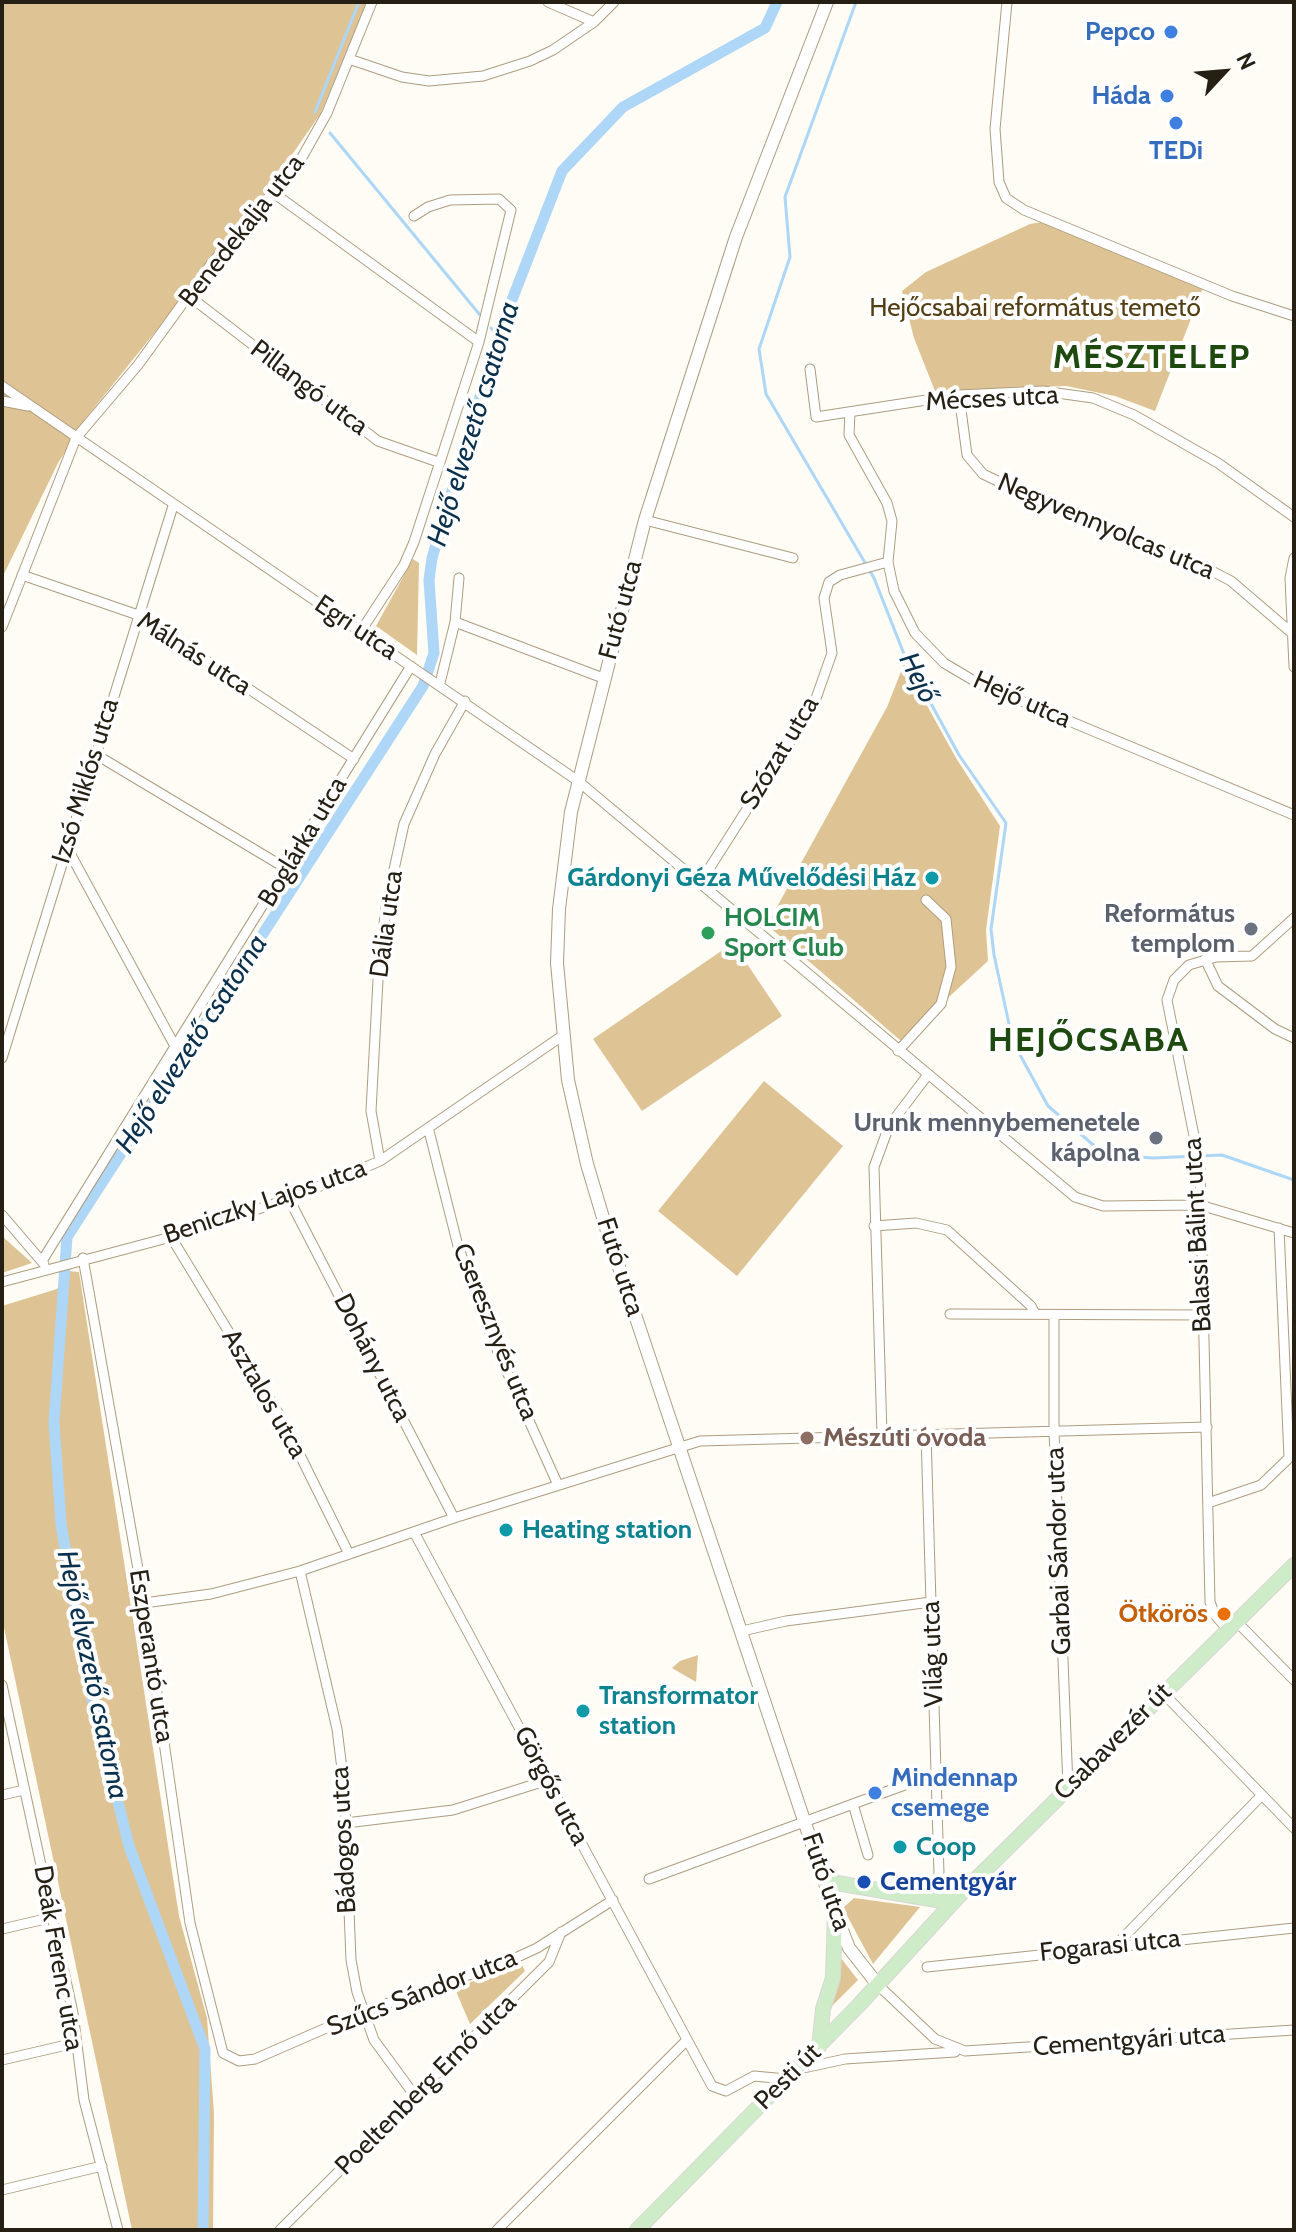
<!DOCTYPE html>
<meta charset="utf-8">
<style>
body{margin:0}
#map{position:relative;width:1296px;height:2232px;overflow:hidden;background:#fffbf5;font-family:Cabin,sans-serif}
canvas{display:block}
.frame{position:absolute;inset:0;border:4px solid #261f14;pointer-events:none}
.north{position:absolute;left:1184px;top:32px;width:80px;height:80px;-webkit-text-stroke:6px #fff;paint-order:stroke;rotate:64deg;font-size:22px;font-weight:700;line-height:32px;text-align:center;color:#261f14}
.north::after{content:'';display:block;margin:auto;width:28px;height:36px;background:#261f14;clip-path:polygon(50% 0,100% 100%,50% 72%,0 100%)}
</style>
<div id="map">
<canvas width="1296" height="2232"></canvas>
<div class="frame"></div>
<div class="north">N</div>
</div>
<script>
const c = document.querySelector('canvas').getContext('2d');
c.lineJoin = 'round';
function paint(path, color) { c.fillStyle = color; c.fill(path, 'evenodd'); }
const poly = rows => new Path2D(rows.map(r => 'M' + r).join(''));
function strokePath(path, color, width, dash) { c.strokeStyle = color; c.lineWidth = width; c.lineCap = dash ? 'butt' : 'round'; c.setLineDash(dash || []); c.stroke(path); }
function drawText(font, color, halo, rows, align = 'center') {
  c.font = font + ' Cabin,sans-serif'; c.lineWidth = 8; c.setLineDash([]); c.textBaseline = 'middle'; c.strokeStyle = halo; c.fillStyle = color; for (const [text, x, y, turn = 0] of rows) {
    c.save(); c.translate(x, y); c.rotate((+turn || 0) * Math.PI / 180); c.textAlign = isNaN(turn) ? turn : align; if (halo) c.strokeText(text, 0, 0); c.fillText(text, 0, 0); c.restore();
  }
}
paint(poly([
 [2,2,367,2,321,113,257,205,86,418,58,463,2,578],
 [1042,222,1203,288,1155,411,1115,396,1066,386,935,391,914,338,902,291,926,272,1030,224],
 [413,559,419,563,417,655,376,626],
 [904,664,956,758,1000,826,986,930,988,961,901,1041,767,925,887,707],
 [733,943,782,1016,642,1111,593,1039],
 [764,1081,843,1146,737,1276,658,1211],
 [2,1236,32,1263,2,1273],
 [68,1271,79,1272,179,1916,207,2018,214,2114,213,2230,132,2230,2,1618,2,1306,57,1289],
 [698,1655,696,1682,672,1668,680,1661],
 [854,1898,920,1907,873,1964,843,1908],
 [840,1957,858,1980,826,2012],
 [520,1961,525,1971,470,2024,455,1989]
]), '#dec494');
strokePath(poly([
 [856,2,785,197,790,257,759,349,766,394,874,578,904,654,959,755,1006,823,991,929,994,955,1013,1042,1048,1106,1098,1149,1111,1155,1153,1158,1222,1155,1294,1180],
 [315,112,359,2],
 [330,133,480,315],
 [491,328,498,336]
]), '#add6f7', 3);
strokePath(poly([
 [203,2230,205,2049,129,1846,89,1686,61,1524,54,1422,67,1237,423,686,434,653,429,580,432,558,498,336,562,171,623,107,765,28,777,2]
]), '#add6f7', 11);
const street = poly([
 [548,2,594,22],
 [1007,2,995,129,999,182,1006,198,1024,210,1232,296,1294,316],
 [349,59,402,77,429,81,483,76,530,61,553,50,594,22,614,2],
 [275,194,479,342],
 [189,296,378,441,438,462],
 [810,369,816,417,959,395,1043,391,1093,398,1134,415,1218,463,1294,517],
 [2,386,578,781,1075,1197,1103,1206,1200,1205,1294,1233],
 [959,395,967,455,983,474,1033,498,1210,570,1231,581,1293,634],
 [2,401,28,406],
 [850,412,849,435,887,503,892,521,888,562,894,591,915,633,944,663,976,682,1294,815],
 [645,520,793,558],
 [1294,558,1290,578,1294,667],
 [22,575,138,615,354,759],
 [455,622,603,678],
 [2,627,76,438,138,365,212,263,300,161,327,113,372,2],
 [361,631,404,565,414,542,479,342,511,210,499,199,450,200,428,207,414,216],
 [440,683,455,622,459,578],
 [95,754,287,869],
 [66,846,176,1048],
 [700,883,814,704,832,653,824,598,829,582,840,575,888,562],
 [1205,959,1218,986,1275,1029,1294,1038],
 [898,1051,941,1004,951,967,946,919,926,900],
 [2,1058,173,506],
 [429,1131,458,1246,490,1334,558,1485],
 [380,1161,371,1111,378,980,386,906,404,824,435,754,465,701],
 [289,1199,454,1518],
 [2,1215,44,1264],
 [874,1226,916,1223,947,1230,1031,1306,1035,1314],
 [1279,1228,1289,1458],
 [171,1237,283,1421,349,1554],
 [83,1258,144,1603,190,1923,223,2053,239,2061,255,2059,363,2012,511,1960,537,1948,613,1900],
 [42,1261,411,666],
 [2,1282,171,1237,289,1199,380,1161,562,1036],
 [950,1314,1203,1315],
 [1054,1316,1054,1431,1068,1787],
 [926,1434,939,1874],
 [882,1435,874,1167,889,1126,927,1076],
 [1208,1503,1261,1485,1291,1456],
 [414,1532,712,2086,726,2091,754,2076,786,2079],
 [300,1571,337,1729,344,1785,351,1960,357,1992,374,2040,415,2096],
 [144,1603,211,1594,300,1571,454,1518,700,1441,1207,1427],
 [1237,1622,1294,1680],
 [1228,1630,1215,1615,1210,1602,1200,1166,1167,1000,1174,980,1189,965,1216,957,1252,956,1294,918],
 [742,1631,786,1621,931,1602],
 [2,1685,73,2013,84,2100,118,2230],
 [1163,1693,1294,1828],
 [2,1795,24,1790],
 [853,1804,868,1855],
 [346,1823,453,1810,548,1780],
 [649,1879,910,1783,937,1777],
 [2,1929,54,1917],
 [1117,1944,1262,1795],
 [927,1967,1294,1928],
 [878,1985,935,2039,965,2051,1294,2030],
 [2,2060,75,2043],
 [799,2069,845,2059,955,2052],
 [2,2190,102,2166],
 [280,2230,549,1962,561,1932],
 [497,2230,687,2040]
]);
const secondary = poly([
 [827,2,736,237,645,520,571,812,559,909,557,963,568,1080,587,1164,607,1231,833,1907,849,1948,878,1985]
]);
const primary = poly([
 [825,1881,936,1900,957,1898],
 [819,2047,823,2009,833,1978,835,1911],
 [637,2230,859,2005,957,1898,1294,1565]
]);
strokePath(street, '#ae9d7f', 11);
strokePath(secondary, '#ae9d7f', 14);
strokePath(primary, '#d8d7d5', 16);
strokePath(street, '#fff', 9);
strokePath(secondary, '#fff', 12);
strokePath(primary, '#ceecc8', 14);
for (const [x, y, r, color] of [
 [1171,32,8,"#3f7fe0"],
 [1167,96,8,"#3f7fe0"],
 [1176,123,8,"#3f7fe0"],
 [932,878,8,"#0f9aa8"],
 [1251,929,8,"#6b7280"],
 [708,933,8,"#2e9e5b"],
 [1156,1138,8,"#6b7280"],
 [807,1438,8,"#8d6e63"],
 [506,1530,8,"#0f9aa8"],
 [1224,1614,8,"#e8710a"],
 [583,1711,8,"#0f9aa8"],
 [875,1793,8,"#3f7fe0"],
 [900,1847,8,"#0f9aa8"],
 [864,1882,8,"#1a4fb4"]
]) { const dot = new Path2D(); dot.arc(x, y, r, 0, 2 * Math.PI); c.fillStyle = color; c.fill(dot); strokePath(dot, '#fff', 3); }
drawText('bold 26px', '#366cbe', '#fff', [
 ["Pepco",1155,32],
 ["Háda",1151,96],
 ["TEDi",1176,151,"center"],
 ["Mindennap",891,1778,"left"],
 ["csemege",891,1808,"left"]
], 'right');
drawText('26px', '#261f14', '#fff', [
 ["Benedekalja utca",242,231,-52],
 ["Pillangó utca",309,388,37],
 ["Mécses utca",992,399,-3],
 ["Negyvennyolcas utca",1106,527,23],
 ["Futó utca",621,610,-75],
 ["Egri utca",356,628,34],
 ["Málnás utca",194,654,33],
 ["Hejő utca",1022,700,24],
 ["Szózat utca",780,753,-59],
 ["Izsó Miklós utca",86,781,-73],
 ["Boglárka utca",303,842,-59],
 ["Dália utca",387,924,-82],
 ["Beniczky Lajos utca",265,1202,-19],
 ["Balassi Bálint utca",1198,1235,-93],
 ["Futó utca",620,1267,72],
 ["Cseresznyés utca",495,1332,68],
 ["Dohány utca",372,1358,63],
 ["Asztalos utca",264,1394,60],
 ["Garbai Sándor utca",1059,1551,-92],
 ["Világ utca",933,1654,-92],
 ["Eszperantó utca",151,1656,81],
 ["Csabavezér út",1113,1742,-45],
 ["Görgős utca",551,1786,62],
 ["Bádogos utca",344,1840,-93],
 ["Futó utca",826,1882,71],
 ["Fogarasi utca",1110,1946,-6],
 ["Deák Ferenc utca",58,1958,80],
 ["Szűcs Sándor utca",422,1993,-21],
 ["Cementgyári utca",1129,2041,-4],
 ["Pesti út",788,2077,-45],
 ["Poeltenberg Ernő utca",426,2085,-45]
]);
drawText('26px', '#533e13', '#fff', [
 ["Hejőcsabai református temető",1035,308]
]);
drawText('bold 26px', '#0d838f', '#fff', [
 ["Gárdonyi Géza Művelődési Ház",916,878,"right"],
 ["Heating station",522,1530],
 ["Transformator",599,1696],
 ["station",599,1726],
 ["Coop",916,1847]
], 'left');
drawText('bold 26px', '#5b616d', '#fff', [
 ["Református",1235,914],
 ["templom",1235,944],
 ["Urunk mennybemenetele",1140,1123],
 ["kápolna",1140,1153]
], 'right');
drawText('bold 26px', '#27864d', '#fff', [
 ["HOLCIM",724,918],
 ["Sport Club",724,948]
], 'left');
drawText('bold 26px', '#785e54', '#fff', [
 ["Mészúti óvoda",823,1438]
], 'left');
drawText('bold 26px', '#c56008', '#fff', [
 ["Ötkörös",1208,1614]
], 'right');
drawText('bold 26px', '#164399', '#fff', [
 ["Cementgyár",880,1882]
], 'left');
drawText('italic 28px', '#09314d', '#fff', [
 ["Hejő elvezető csatorna",474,424,-73],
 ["Hejő",918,678,63],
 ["Hejő elvezető csatorna",192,1044,-57],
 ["Hejő elvezető csatorna",92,1675,78]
]);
c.letterSpacing = '2px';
drawText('bold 34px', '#1f4a0f', '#fff', [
 ["MÉSZTELEP",1152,358],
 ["HEJŐCSABA",1089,1041]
]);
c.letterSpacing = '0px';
</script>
